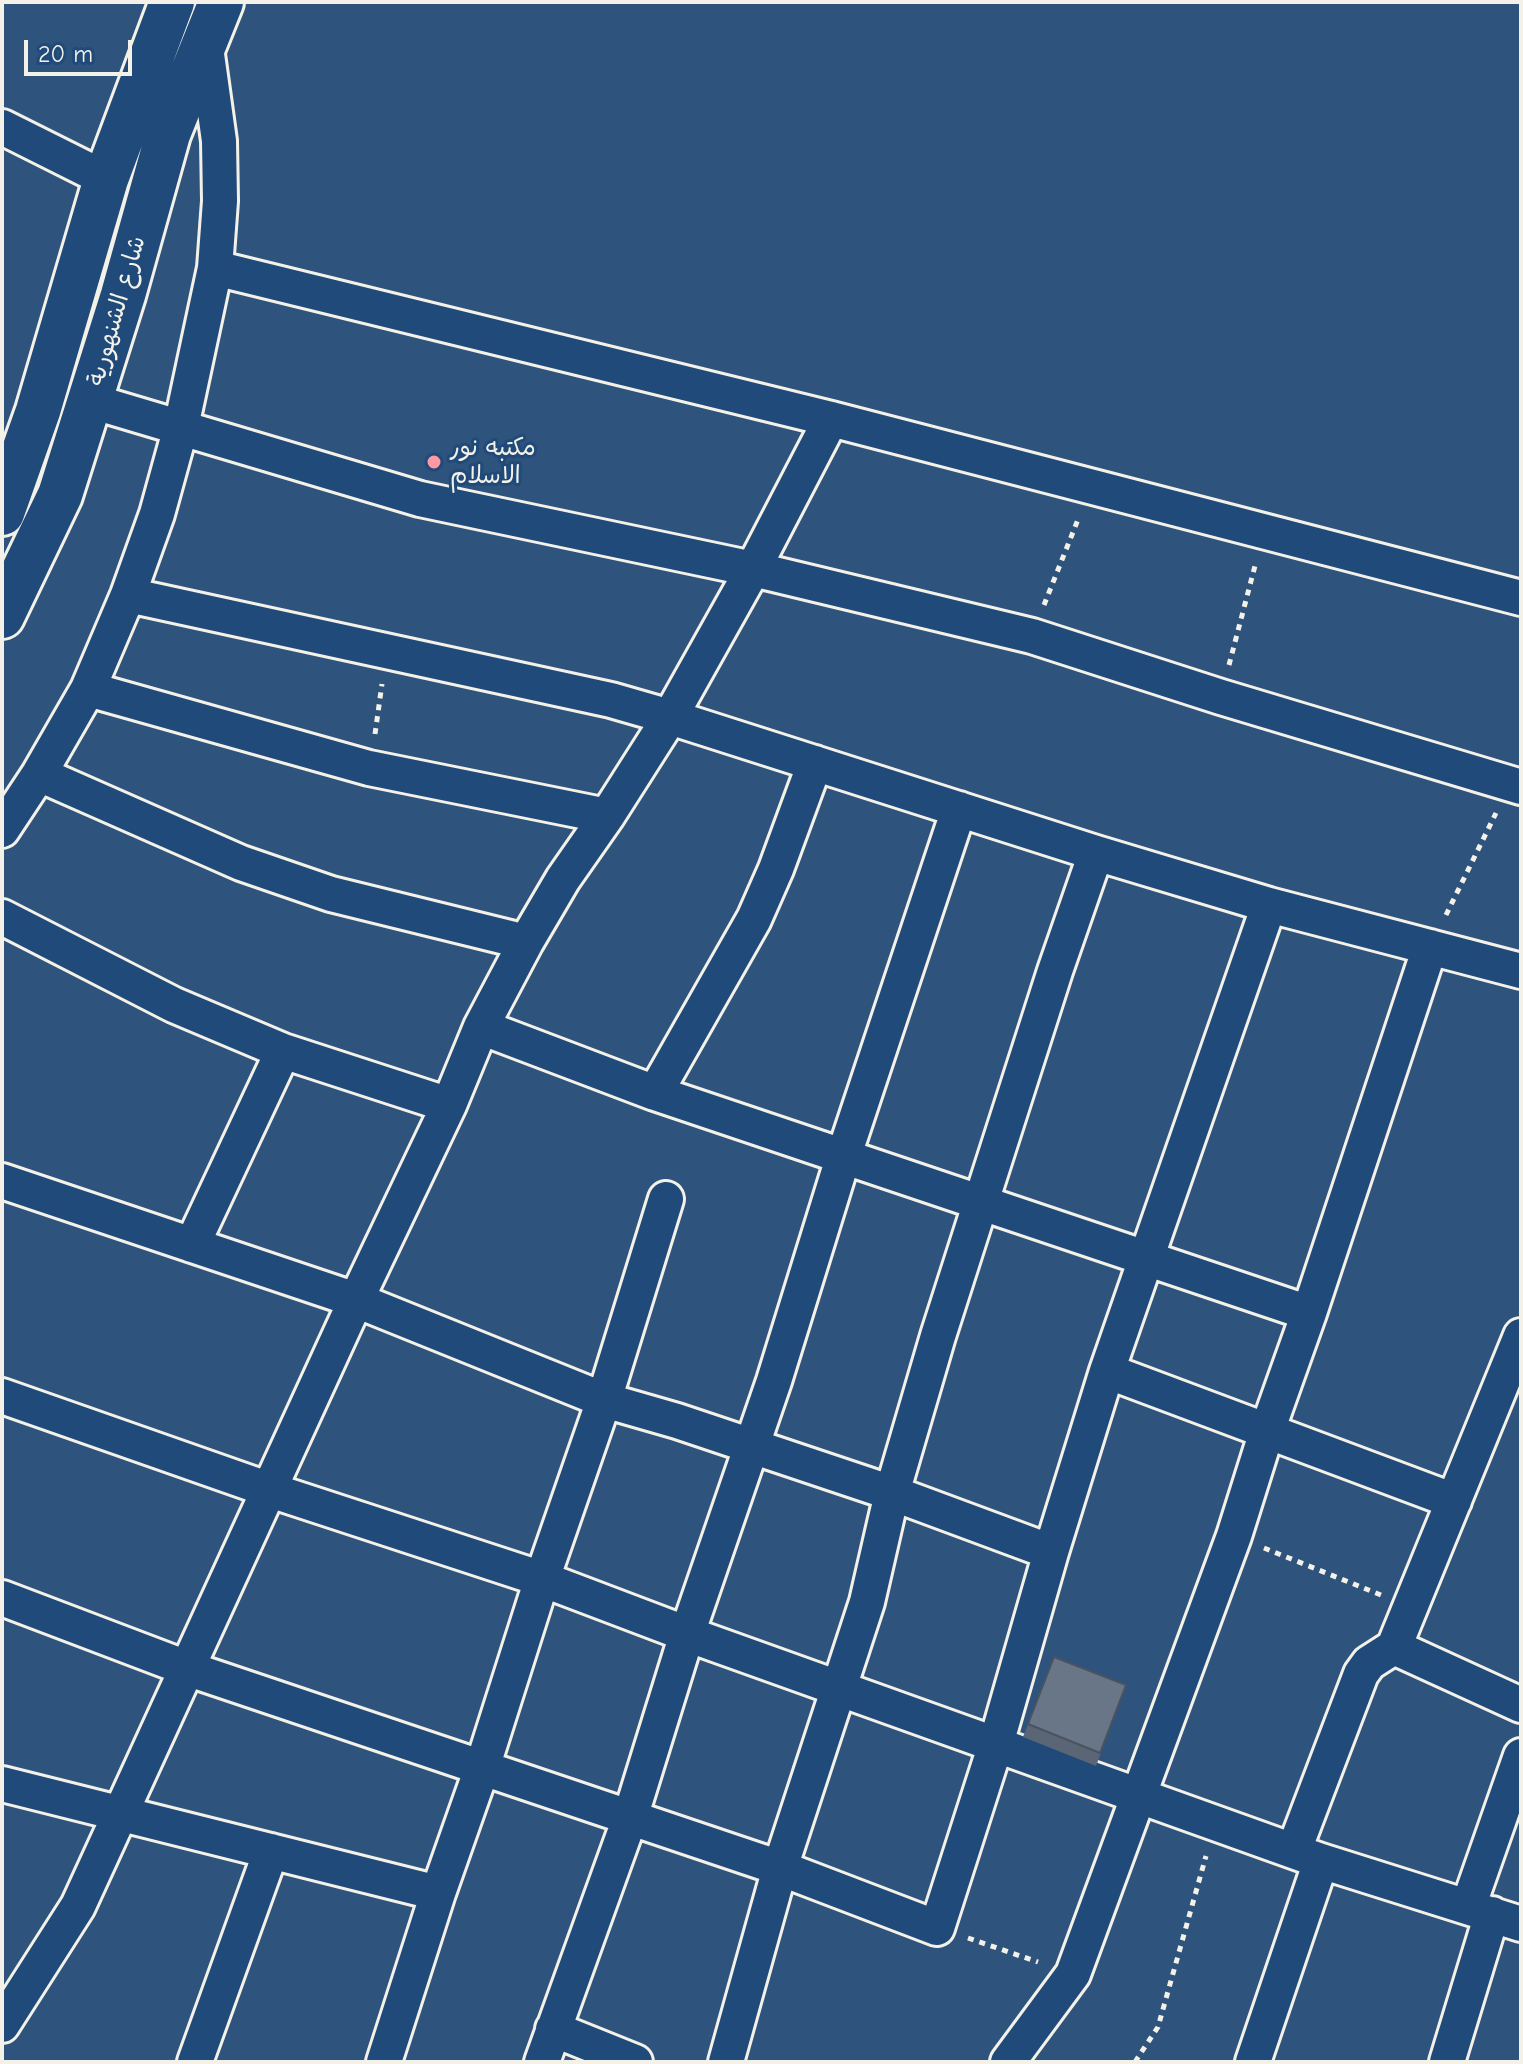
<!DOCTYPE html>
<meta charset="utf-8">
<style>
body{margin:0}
#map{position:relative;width:1523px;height:2064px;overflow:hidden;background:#2e537d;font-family:"Comic Neue",sans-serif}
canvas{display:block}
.frame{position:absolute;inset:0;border:4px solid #f4f1e8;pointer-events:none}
.scale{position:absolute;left:24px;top:40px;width:108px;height:36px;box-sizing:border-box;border:4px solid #f4f1e8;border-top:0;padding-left:10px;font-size:24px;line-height:28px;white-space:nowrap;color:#f4f1e8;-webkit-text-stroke:6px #1f4a7a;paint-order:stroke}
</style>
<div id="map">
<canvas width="1523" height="2064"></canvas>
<div class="frame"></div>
<div class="scale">20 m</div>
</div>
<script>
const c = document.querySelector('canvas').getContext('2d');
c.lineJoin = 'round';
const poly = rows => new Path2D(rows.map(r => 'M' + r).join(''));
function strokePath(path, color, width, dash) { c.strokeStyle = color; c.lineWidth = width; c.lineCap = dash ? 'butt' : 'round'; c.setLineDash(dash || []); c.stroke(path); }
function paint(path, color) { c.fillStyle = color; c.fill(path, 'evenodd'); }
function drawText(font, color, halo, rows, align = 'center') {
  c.font = font + ' "Comic Neue","Playpen Sans Arabic",sans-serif'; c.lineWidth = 6; c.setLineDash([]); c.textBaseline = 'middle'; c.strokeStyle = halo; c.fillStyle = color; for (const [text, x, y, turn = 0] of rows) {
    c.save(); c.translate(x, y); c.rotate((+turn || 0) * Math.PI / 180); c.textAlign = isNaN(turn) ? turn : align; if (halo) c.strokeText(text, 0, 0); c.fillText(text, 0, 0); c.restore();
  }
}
const street = poly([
 [2,127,106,179],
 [215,268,831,419,1521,598],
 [91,401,420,499,753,569,1032,636,1221,697,1521,787],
 [128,595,611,700,670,717,1096,853,1269,905,1521,971],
 [88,689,369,768,607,816],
 [39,774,241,863,331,894,526,942],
 [2,830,39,774,88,689,128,595,157,514,181,427,215,268,220,201,219,141,205,40],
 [2,917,174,1005,283,1051,449,1105],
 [481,1027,655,1093,1309,1313,1430,947],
 [655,1093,754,919,776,869,815,763],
 [2,1181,356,1300,604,1400,677,1421,892,1493,1051,1552,996,1744,937,1928,780,1868,189,1669,2,1598],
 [192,1245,283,1051],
 [1107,1371,1454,1501],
 [2,1396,270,1490,542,1579,687,1634,1321,1861,1521,1924],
 [1051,1552,1107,1371,1269,905],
 [1394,1647,1521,1705],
 [2,1784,438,1893],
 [1294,1850,1361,1674,1369,1663,1394,1647,1521,1336],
 [1468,1907,1521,1756],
 [2,2025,78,1906,356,1300,449,1105,481,1027,526,942,563,879,607,816,670,717,753,569,831,419],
 [553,2029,635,2062],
 [195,2062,271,1851],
 [384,2062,438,1893,482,1768,542,1579,604,1400,666,1199],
 [542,2062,630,1818,687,1634,774,1381,843,1158,959,809],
 [726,2062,780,1868,867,1602,892,1493,938,1336,1055,971,1096,853],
 [1008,2062,1073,1974,1234,1536,1267,1431,1309,1313],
 [1253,2062,1321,1861],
 [1447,2062,1492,1914]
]);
const secondary = poly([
 [2,513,38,411,106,179,172,2],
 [2,616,60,495,123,295,168,134,221,2]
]);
strokePath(street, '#f4f1e8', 40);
strokePath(secondary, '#f4f1e8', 50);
strokePath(poly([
 [1044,605,1079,517],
 [1229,665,1256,562],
 [375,734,382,684],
 [1446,915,1496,813],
 [1264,1548,1381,1595],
 [968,1938,1038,1962],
 [1135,2062,1158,2027,1206,1856]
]), '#f4f1e8', 5, [6, 6]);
strokePath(street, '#1f4a7a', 34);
strokePath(secondary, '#1f4a7a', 44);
paint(poly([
 [1054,1657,1126,1685,1096,1766,1023,1737]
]), '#5a6575');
const building = poly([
 [1054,1657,1126,1685,1100,1753,1028,1724,1054,1657]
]);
paint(building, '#697688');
strokePath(building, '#4a535f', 2);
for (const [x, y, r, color] of [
 [434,462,8,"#ff9aa2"]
]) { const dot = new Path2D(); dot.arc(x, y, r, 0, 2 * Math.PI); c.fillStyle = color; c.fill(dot); strokePath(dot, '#1f4a7a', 3); }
drawText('24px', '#f4f1e8', '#1f4a7a', [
 ["شارع الشنهورية",117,311,-74]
]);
drawText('24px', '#f4f1e8', '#1f4a7a', [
 ["مكتبه نور",450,448],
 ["الاسلام",450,476]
], 'left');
</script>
